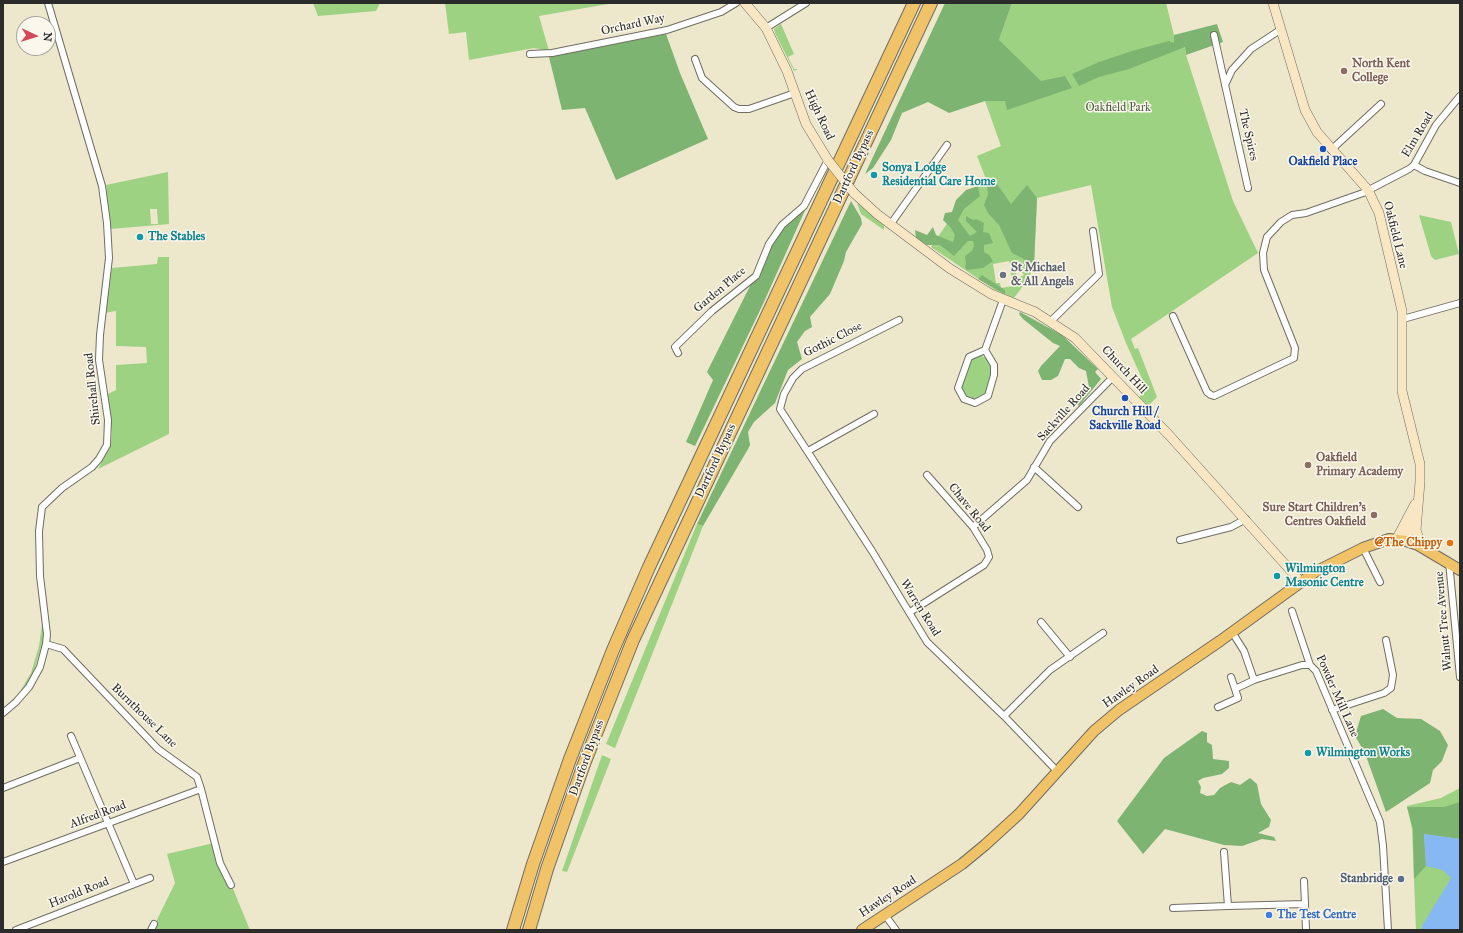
<!DOCTYPE html>
<style>
body{margin:0}
#map{position:relative;width:1463px;height:933px;overflow:hidden;background:#ede7cc;font-family:"IM FELL Great Primer",serif}
canvas{display:block}
.frame{position:absolute;inset:0;border:4px solid #2b2b2b;pointer-events:none}
.north{position:absolute;left:16px;top:16px;width:40px;height:40px;box-sizing:border-box;background:#fbf7ec;border:1px solid #a8a59f;border-radius:50%;rotate:94deg;font-size:11px;font-weight:700;line-height:16px;text-align:center;color:#2b2b2b}
.north::after{content:'';display:block;margin:auto;width:14px;height:18px;background:#d1495b;clip-path:polygon(50% 0,100% 100%,50% 72%,0 100%)}
</style>
<div id="map">
<canvas width="1463" height="933"></canvas>
<div class="frame"></div>
<div class="north">N</div>
</div>
<script>
const c = document.querySelector('canvas').getContext('2d');
c.lineJoin = 'round';
function paint(path, color) { c.fillStyle = color; c.fill(path, 'evenodd'); }
const poly = rows => new Path2D(rows.map(r => 'M' + r).join(''));
function strokePath(path, color, width, dash) { c.strokeStyle = color; c.lineWidth = width; c.lineCap = dash ? 'butt' : 'round'; c.setLineDash(dash || []); c.stroke(path); }
function drawText(font, color, halo, rows, align = 'center') {
  c.font = font + ' "IM FELL Great Primer",serif'; c.lineWidth = 3; c.setLineDash([]); c.textBaseline = 'middle'; c.strokeStyle = halo; c.fillStyle = color; for (const [text, x, y, turn = 0] of rows) {
    c.save(); c.translate(x, y); c.rotate((+turn || 0) * Math.PI / 180); c.textAlign = isNaN(turn) ? turn : align; if (halo) c.strokeText(text, 0, 0); c.fillText(text, 0, 0); c.restore();
  }
}
paint(poly([
 [313,3,380,3,376,11,318,16],
 [445,3,614,3,539,16,549,51,534,48,469,60,466,32,449,34],
 [1012,3,1166,3,1174,35,1184,43,1186,55,1233,201,1258,253,1131,339,1135,349,1138,348,1157,397,1148,406,1139,397,1147,390,1126,343,1112,307,1091,185,1037,198,1034,264,1029,278,1014,298,995,290,931,247,955,212,986,179,977,156,1001,146,985,101,1005,101,999,40],
 [1009,261,1010,264,1015,263,1024,275,1018,278,1013,267,1010,268,1013,286,1001,288,1000,283,996,283,993,264],
 [781,24,794,54,788,57,794,69,798,69,794,71,775,33,774,29],
 [168,172,169,224,110,229,106,185],
 [150,209,157,209,158,224,151,224],
 [857,203,884,225,884,230,861,214],
 [1419,215,1451,222,1459,254,1435,260,1431,256],
 [158,257,169,257,169,434,98,469,111,445,112,432,107,398,108,394,116,390,116,365,147,363,146,347,116,346,116,311,104,313,112,268,157,264],
 [979,355,988,359,993,369,985,396,977,400,965,396,961,386,970,358],
 [697,524,703,526,615,748,606,744],
 [43,618,44,637,32,678,18,696,3,709,19,693,31,673,39,646],
 [602,755,611,759,567,872,562,871],
 [1460,788,1460,930,1416,930,1412,829,1407,806,1441,798],
 [214,843,250,930,152,930,175,883,167,854]
]), '#9dd283');
paint(poly([
 [945,3,1012,3,999,40,1041,81,1065,76,1072,88,1007,110,1005,101,985,101,949,113,928,102,902,113,891,140,873,168,865,174],
 [1217,24,1223,42,1186,55,1185,47,1129,69,1099,77,1079,86,1072,74,1099,62,1132,51,1169,41,1174,43,1174,35],
 [666,34,680,73,708,139,616,180,585,108,562,110,549,57],
 [986,179,995,181,1011,204,1027,185,1037,198,1034,264,1012,253,999,225,988,213,984,205,988,194],
 [978,186,980,196,964,209,958,220,970,236,977,232,966,221,966,216,973,220,976,219,984,223,983,232,989,233,993,243,984,245,984,252,989,255,993,261,983,268,967,270,965,267,966,264,965,256,972,251,974,245,973,241,968,241,954,256,940,245,927,245,916,238,915,230,927,235,933,227,936,235,953,242,955,235,951,228,943,220,945,213,952,212,956,200,966,190],
 [851,201,861,218,862,224,846,252,844,261,830,294,810,317,812,327,805,331,797,342,802,359,788,370,775,403,754,422,748,432,750,445,748,449,703,526,697,524],
 [807,206,763,304,695,446,686,442,713,380,707,372,753,280,765,264,772,243,779,231],
 [982,275,1005,290,1005,294,978,279],
 [1020,312,1062,335,1098,369,1095,372,1101,379,1079,406,1075,402,1089,387,1086,371,1079,368,1070,359,1065,359,1058,376,1051,380,1042,380,1038,371,1041,366,1060,346,1053,343,1023,319,1019,314],
 [1383,709,1397,718,1421,719,1440,731,1448,745,1442,761,1433,770,1430,783,1386,812,1365,753,1355,736,1361,716],
 [1202,731,1207,733,1207,742,1212,745,1213,759,1229,761,1229,768,1222,774,1203,778,1198,781,1201,787,1200,793,1207,796,1214,795,1220,788,1231,782,1240,785,1250,778,1257,784,1261,804,1271,820,1269,827,1258,833,1274,837,1276,841,1262,839,1242,846,1224,845,1165,829,1143,854,1117,821,1164,758],
 [1460,802,1460,839,1424,834,1426,866,1414,879,1413,829,1407,807,1444,807]
]), '#7eb471');
paint(poly([
 [1424,834,1460,839,1460,930,1422,930,1422,926,1451,878,1443,870,1426,866]
]), '#88b8f4');
const street = poly([
 [766,28,806,3],
 [1214,35,1248,188],
 [530,54,552,53,667,30,721,12,736,3],
 [695,59,702,78,734,107,739,109,749,109,795,93],
 [1225,85,1232,70,1251,49,1280,30],
 [1331,150,1381,104],
 [1414,165,1425,171,1460,183],
 [890,225,947,145],
 [1173,316,1207,392,1211,395,1214,396,1294,358,1295,348,1264,270,1263,253,1267,237,1281,222,1292,215,1306,213,1363,193,1409,169,1414,165,1436,125,1460,96],
 [1403,319,1460,303],
 [899,320,802,369,793,378,784,394,780,409,872,551,927,642,1004,716,1057,771],
 [1051,321,1099,274,1093,231],
 [985,350,969,357,958,388,964,399,975,403,988,396,994,375,994,365,985,350,1003,300],
 [678,353,675,347,712,311,756,276,769,244,782,225,804,206,828,160],
 [808,451,874,414],
 [1034,467,1078,507],
 [973,527,1027,480,1050,441,1113,377],
 [1180,540,1231,527,1246,519],
 [1363,548,1380,582],
 [1449,562,1460,677],
 [1292,611,1310,665,1316,671,1380,822,1383,846,1388,930],
 [910,612,984,565,989,557,987,550,973,527,927,475],
 [1041,622,1070,657],
 [1232,632,1244,651,1254,680,1302,665,1310,665],
 [46,644,63,649,158,749,197,777,201,789,220,863,231,885],
 [1231,677,1235,689,1254,680],
 [1218,707,1238,698,1235,689],
 [1332,710,1384,693,1391,688,1393,675,1386,640],
 [3,713,16,702,29,687,40,667,46,644,47,634,40,576,39,531,42,507,62,488,92,467,99,459,107,445,108,420,99,360,100,335,109,258,107,223,102,186,48,3],
 [1004,716,1050,670,1103,633],
 [71,736,134,884],
 [3,788,80,758],
 [1224,852,1228,906,1305,904,1306,930],
 [3,862,201,789],
 [1304,881,1305,904],
 [1173,908,1228,906],
 [885,915,896,930],
 [16,930,150,878],
 [151,930,154,924]
]);
const secondary = poly([
 [745,3,766,28,787,71,806,124,828,160],
 [1273,3,1305,110,1317,132,1368,190,1379,213,1402,311,1402,391,1420,464,1420,482,1416,530,1419,539,1426,549],
 [854,193,877,214,949,268,991,294,1035,312,1075,338,1169,435,1300,581],
 [1396,540,1415,504],
 [1406,541,1413,519]
]);
const primary = poly([
 [862,930,962,864,985,845,1019,814,1094,731,1119,710,1220,641,1315,572,1363,548,1389,539,1406,541,1418,545,1460,570]
]);
const highway = poly([
 [513,930,533,864,570,759,613,650,649,567,914,3],
 [529,930,547,869,584,764,633,640,931,3]
]);
strokePath(street, '#6f6d63', 8);
strokePath(secondary, '#6f6d63', 10);
strokePath(primary, '#6f6d63', 12);
strokePath(highway, '#6f6d63', 14);
strokePath(street, '#fff', 6);
strokePath(secondary, '#f9e7c3', 9);
strokePath(primary, '#f1c369', 10);
strokePath(highway, '#f1c369', 12);
const secondaryBridge = poly([
 [828,160,854,193]
]);
strokePath(secondaryBridge, '#6f6d63', 10, []);
strokePath(secondaryBridge, '#f9e7c3', 9);
for (const [x, y, r, color] of [
 [1344,71,4,"#8d6e63"],
 [1323,149,4,"#1a4fb4"],
 [874,175,4,"#0f9aa8"],
 [140,237,4,"#0f9aa8"],
 [1003,275,4,"#6b7280"],
 [1125,398,4,"#1a4fb4"],
 [1308,465,4,"#8d6e63"],
 [1374,515,4,"#8d6e63"],
 [1450,543,4,"#e8710a"],
 [1277,576,4,"#0f9aa8"],
 [1308,753,4,"#0f9aa8"],
 [1401,879,4,"#5c6f8a"],
 [1269,915,4,"#3f7fe0"]
]) { const dot = new Path2D(); dot.arc(x, y, r, 0, 2 * Math.PI); c.fillStyle = color; c.fill(dot); strokePath(dot, '#fbf7ec', 1.5); }
drawText('12px', '#2b2b2b', '#fbf7ec', [
 ["Orchard Way",633,25,-12],
 ["High Road",819,115,65],
 ["The Spires",1248,135,77],
 ["Elm Road",1418,135,-59],
 ["Dartford Bypass",854,167,-65],
 ["Oakfield Lane",1395,235,76],
 ["Garden Place",720,290,-40],
 ["Gothic Close",833,340,-27],
 ["Church Hill",1124,370,47],
 ["Shirehall Road",93,389,-96],
 ["Sackville Road",1064,413,-48],
 ["Dartford Bypass",716,461,-65],
 ["Chave Road",969,508,51],
 ["Warren Road",920,608,58],
 ["Walnut Tree Avenue",1444,621,-95],
 ["Hawley Road",1131,687,-35],
 ["Powder Mill Lane",1337,696,66],
 ["Burnthouse Lane",144,716,44],
 ["Dartford Bypass",587,758,-70],
 ["Alfred Road",98,815,-20],
 ["Harold Road",79,893,-22],
 ["Hawley Road",888,897,-33]
]);
drawText('bold 12px', '#785e54', '#fbf7ec', [
 ["North Kent",1352,64],
 ["College",1352,78],
 ["Oakfield",1316,458],
 ["Primary Academy",1316,472],
 ["Sure Start Children's",1366,508,"right"],
 ["Centres Oakfield",1366,522,"right"]
], 'left');
drawText('12px', '#4d5d45', '#fbf7ec', [
 ["Oakfield Park",1118,108]
]);
drawText('bold 12px', '#164399', '#fbf7ec', [
 ["Oakfield Place",1323,162],
 ["Church Hill /",1125,412],
 ["Sackville Road",1125,426]
]);
drawText('bold 12px', '#0d838f', '#fbf7ec', [
 ["Sonya Lodge",882,168],
 ["Residential Care Home",882,182],
 ["The Stables",148,237],
 ["Wilmington",1285,569],
 ["Masonic Centre",1285,583],
 ["Wilmington Works",1316,753]
], 'left');
drawText('bold 12px', '#5b616d', '#fbf7ec', [
 ["St Michael",1011,268],
 ["& All Angels",1011,282]
], 'left');
drawText('bold 12px', '#c56008', '#fbf7ec', [
 ["@The Chippy",1442,543]
], 'right');
drawText('bold 12px', '#4e5e75', '#fbf7ec', [
 ["Stanbridge",1393,879]
], 'right');
drawText('bold 12px', '#366cbe', '#fbf7ec', [
 ["The Test Centre",1277,915]
], 'left');
</script>
